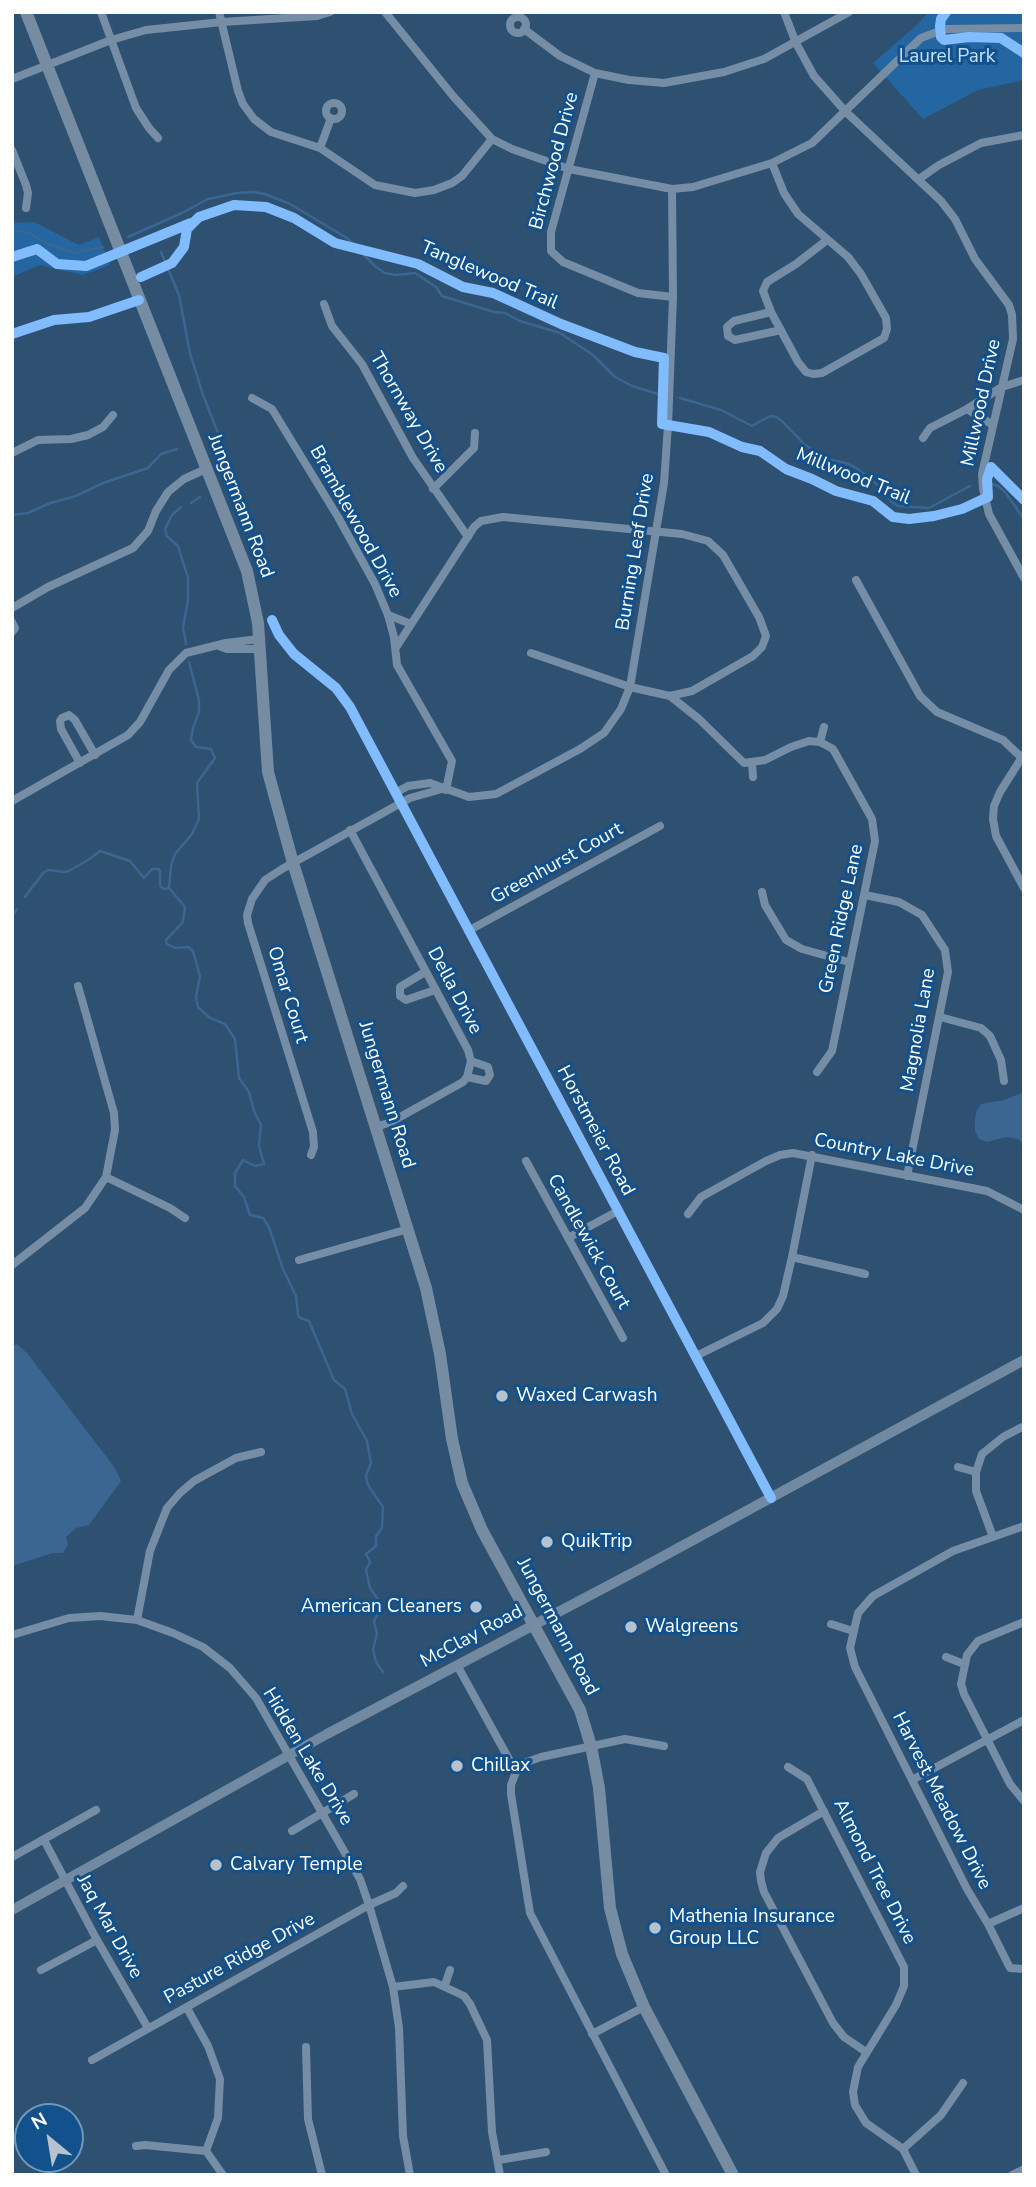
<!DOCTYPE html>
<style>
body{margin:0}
#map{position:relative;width:1036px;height:2187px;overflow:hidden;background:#2e5071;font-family:"Nunito Sans",sans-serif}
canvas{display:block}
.frame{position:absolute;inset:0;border:14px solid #fff;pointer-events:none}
.north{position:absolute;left:14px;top:2103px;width:70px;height:70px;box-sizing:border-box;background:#13518c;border:2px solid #7197ba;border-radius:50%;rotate:330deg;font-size:19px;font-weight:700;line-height:28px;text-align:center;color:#fff}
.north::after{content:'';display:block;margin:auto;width:24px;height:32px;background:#b6c2cd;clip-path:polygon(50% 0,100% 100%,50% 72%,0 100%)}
</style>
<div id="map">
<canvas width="1036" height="2187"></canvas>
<div class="frame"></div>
<div class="north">N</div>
</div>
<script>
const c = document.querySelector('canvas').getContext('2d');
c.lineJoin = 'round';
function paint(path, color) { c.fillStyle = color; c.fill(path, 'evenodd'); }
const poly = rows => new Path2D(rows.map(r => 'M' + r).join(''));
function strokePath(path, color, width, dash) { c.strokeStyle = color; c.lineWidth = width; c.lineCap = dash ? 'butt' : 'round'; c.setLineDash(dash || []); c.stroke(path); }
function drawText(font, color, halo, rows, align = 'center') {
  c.font = font + ' "Nunito Sans",sans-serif'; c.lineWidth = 6; c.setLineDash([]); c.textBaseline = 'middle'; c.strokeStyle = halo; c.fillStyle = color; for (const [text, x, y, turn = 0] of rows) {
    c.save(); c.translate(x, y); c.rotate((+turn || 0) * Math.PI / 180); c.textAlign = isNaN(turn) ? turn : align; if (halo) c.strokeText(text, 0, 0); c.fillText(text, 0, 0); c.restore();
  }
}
paint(poly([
 [928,12,1024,12,1024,80,978,90,923,119,873,63,918,24],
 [34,222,79,245,99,237,110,265,83,275,40,265,12,277,12,223]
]), '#2466a1');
paint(poly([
 [1024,1092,1024,1144,1018,1139,1006,1137,987,1142,979,1139,975,1131,975,1121,976,1112,981,1104,1004,1100],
 [17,1344,27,1353,115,1468,121,1481,89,1525,76,1528,66,1537,68,1545,63,1553,53,1553,12,1566,12,1346]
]), '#3a6691');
strokePath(poly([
 [12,231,27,232,48,244,75,253,103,247],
 [128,237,182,213,208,199,237,193,253,192,265,194,290,204,347,238,376,267,385,273,396,275,415,273,436,287,442,296,494,312,505,313,520,321,560,333,593,355,615,377,632,386,658,394],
 [161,252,179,295,190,353,203,395,218,433,226,465],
 [680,398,721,410,752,426,770,416,776,417,782,421,804,444,825,458,849,464,856,468,879,486,891,501,898,506,929,508,970,486],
 [991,484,998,486,1005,492,1024,519],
 [191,503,200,497],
 [181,507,172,515,165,529,167,536,178,546,188,578,188,600,183,627,186,644],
 [12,515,28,513,50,503,76,496,103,483,148,468,161,454,177,449],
 [169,888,185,907,183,922,166,940,167,944,175,948,188,947,193,951,200,976,196,997,198,1007,210,1018,225,1024,235,1039,239,1078,249,1092,254,1111,261,1125,259,1146,264,1164,255,1166,243,1160,235,1173,235,1186,244,1197,250,1215,263,1218,269,1227,283,1269,296,1296,298,1315,300,1318,309,1321,334,1380,345,1389,352,1414,367,1441,371,1463,366,1476,368,1485,383,1507,382,1528,376,1536,376,1546,366,1554,370,1562,366,1570,370,1588,382,1605,374,1621,377,1634,373,1649,376,1662,383,1672],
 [25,897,43,873,48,870,64,872,69,871,88,860,100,851,130,861,144,878,152,869,158,869,160,871,160,886,164,889,169,888,171,866,175,854,192,834,199,819,197,783,215,758,211,749,196,747,191,740,193,728,199,712,199,700,189,662],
 [12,916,17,909]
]), '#3a6691', 2.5);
strokePath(poly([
 [101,12,136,108,149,128,158,138],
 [219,12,238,91,243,104,254,119,271,132,320,148,375,185,415,193,434,190,452,183,462,176,492,139],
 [385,12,453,96,492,139,512,149,569,169,672,189,693,187,772,163,812,143,921,38,945,29,1024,28],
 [784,12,796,43,814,76,846,112,941,201,955,219,975,259,1009,305,1012,315,1013,339,982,474,983,489,989,514,1024,578],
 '510 25a8 8 0 1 1 16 0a8 8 0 1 1-16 0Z',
 [524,29,560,56,595,73,629,80,664,83,724,72,764,59,849,12],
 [595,73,551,232,551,251,563,262,638,293,673,297],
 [12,79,111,40,146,30,222,22,317,16,330,12],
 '326 111a8 8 0 1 1 16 0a8 8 0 1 1-16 0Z',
 [320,148,331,118],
 [12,150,26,185,28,193,26,208],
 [772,163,784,193,798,214,848,257,861,274,886,318,887,329,884,338,822,373,813,374,806,372,798,362,771,312,763,291,767,282,796,264,827,240],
 [919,179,939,165,981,143,1024,135],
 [324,304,332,326,362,364,413,458,468,537],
 [771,312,734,321,727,327,728,336,735,340,781,330],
 [12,334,54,320,89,317,139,300],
 [252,398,272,409,338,517,375,584,388,615,394,637,397,665,452,761,446,790],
 [967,409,993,425],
 [923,438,930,428,967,409,1002,387,1024,380],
 [12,453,38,440,71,439,88,435,103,427,113,415],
 [433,489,474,448,475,433],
 [856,580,920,696,937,712,1003,740,1021,757],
 [12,608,48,587,133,548,148,531,156,511,168,492,184,479,206,469],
 [388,615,411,624],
 [12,622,15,628,12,632],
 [219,646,227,649,260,649],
 [397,646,474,527,481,521,503,517,682,534,708,541,723,555,759,617,766,636,762,647,753,656,692,691,670,696,630,687,531,653],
 [670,696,699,719,744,763,765,760,791,747,809,741,820,742,833,749,872,819,875,841,832,1051,817,1072],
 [820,742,824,727],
 [1024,754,1000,792,994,806,993,819,996,836,1024,888],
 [80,763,61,729,60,721,62,718,69,715,75,720,95,755],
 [752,763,753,777],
 [389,780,771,1498],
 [395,793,408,786,430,783,469,797,496,794,580,749,604,733,621,709,630,687,664,483,668,425,673,297,672,189],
 [12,801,128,735,140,722,169,670,186,653,226,643,259,639],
 [350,830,468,1050,471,1061,467,1077,463,1082,391,1122,376,1127],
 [762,892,765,905,786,940,802,949,849,962],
 [865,895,899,902,922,915,945,950,948,972,907,1176],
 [468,931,660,826],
 [425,972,400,987,400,996,406,1000,435,990],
 [940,1017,981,1028,990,1036,1001,1060,1004,1081],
 [467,1077,486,1081,490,1075,488,1067,471,1061],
 [311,1155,314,1147,313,1132,248,923,247,915,252,899,265,880,282,869,410,798,442,789],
 [526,1161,623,1338],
 [106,1177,170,1208,185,1218],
 [688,1214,701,1197,766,1161,780,1155,793,1153,987,1191,1024,1210],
 [568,1238,618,1211],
 [792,1257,865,1274],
 [299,1260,408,1229],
 [12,1265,85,1208,106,1177,115,1130,114,1113,78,986],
 [696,1356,763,1323,777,1309,783,1296,792,1257,812,1155],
 [958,1467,976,1472],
 [1024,1526,953,1551,873,1596,858,1613,850,1648,855,1667,967,1889,988,1924,1010,1968,1024,1969],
 [993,1537,976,1491,976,1472,982,1454,1003,1437,1024,1426],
 [137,1620,150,1551,167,1508,180,1493,194,1481,236,1458,261,1452],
 [1024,1622,978,1641,967,1655,961,1684,964,1694,1010,1784,1024,1801],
 [831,1624,853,1631],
 [12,1635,69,1618,100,1616,137,1620,173,1633,203,1647,230,1668,256,1698,360,1879,369,1905,393,1987,399,2028,403,2136,410,2175],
 [946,1657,964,1664],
 [457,1665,516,1772],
 [664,1746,625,1739,541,1757,527,1762,516,1772,511,1785,511,1794,530,1913,666,2175],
 [788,1767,807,1779,904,1967,904,1986,896,2005,858,2067,853,2092,855,2105,866,2123,903,2149,916,2175],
 [912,1780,1024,1720],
 [824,1811,778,1838,766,1853,760,1872,761,1881,764,1892,833,2023,844,2037,866,2052],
 [292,1831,354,1794],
 [44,1840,97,1940,148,2028],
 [12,1857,96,1810],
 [988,1924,1024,1908],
 [41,1970,97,1940],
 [445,1985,450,1970],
 [393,1987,434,1982,464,1996,470,2004,487,2040,492,2132,500,2175],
 [187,2008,208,2046,220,2079,218,2118,206,2151],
 [592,2034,644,2007],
 [306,2047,308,2119,322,2175],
 [92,2060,369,1905,396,1893,403,1886],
 [136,2146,145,2145,206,2151,223,2175],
 [903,2149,941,2115,963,2083],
 [499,2160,546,2152],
 [1012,2175,1024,2169]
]), '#758ea5', 8);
strokePath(poly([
 [12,1910,327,1734,638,1570,1024,1360]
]), '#718aa1', 10);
strokePath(poly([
 [26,12,247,571,258,623,268,772,293,863,426,1288,440,1354,452,1439,462,1483,482,1530,580,1710,591,1746,599,1788,610,1908,622,1954,644,2007,733,2175]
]), '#758ca3', 12);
strokePath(poly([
 [946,12,941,19,940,26,941,37,944,40,969,37,1001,38,1024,53],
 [12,257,37,249,57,264,86,266,191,223],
 [141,277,172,263,184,247,187,229,199,217,234,205,266,207,294,218,335,243,418,264,463,287,493,293,561,324,635,352,664,358,662,424,709,432,742,447,760,451,786,469,812,479,836,491,873,501,893,517,909,519,934,516,962,509,988,497,987,479,991,467,1024,500],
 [12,334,54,320,89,317,139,300],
 [272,620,279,635,294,654,336,688,350,707,771,1498]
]), '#80bcff', 10);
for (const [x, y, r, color] of [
 [502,1396,7,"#b6c2cd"],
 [547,1542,7,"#b6c2cd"],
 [476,1607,7,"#b6c2cd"],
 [631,1627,7,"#b6c2cd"],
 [457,1766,7,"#b6c2cd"],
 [216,1865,7,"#b6c2cd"],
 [655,1928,7,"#b6c2cd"]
]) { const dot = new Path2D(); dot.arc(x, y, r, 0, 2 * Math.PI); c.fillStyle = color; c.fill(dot); strokePath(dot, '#13518c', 2.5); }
drawText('19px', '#c3e1fc', '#13518c', [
 ["Laurel Park",947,57]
]);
drawText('19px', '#fff', '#13518c', [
 ["Birchwood Drive",555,161,-75],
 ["Tanglewood Trail",489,276,23],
 ["Millwood Drive",982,403,-78],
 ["Thornway Drive",408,413,60],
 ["Millwood Trail",853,477,22],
 ["Jungermann Road",240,506,69],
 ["Bramblewood Drive",355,522,61],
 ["Burning Leaf Drive",636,552,-81],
 ["Greenhurst Court",557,864,-29],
 ["Green Ridge Lane",842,919,-78],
 ["Della Drive",454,991,62],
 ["Omar Court",287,995,73],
 ["Magnolia Lane",919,1030,-80],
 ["Jungermann Road",386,1095,73],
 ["Horstmeier Road",595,1131,62],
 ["Country Lake Drive",894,1156,11],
 ["Candlewick Court",588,1242,61],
 ["Jungermann Road",557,1627,62],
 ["McClay Road",472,1637,-28],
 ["Hidden Lake Drive",307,1757,59],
 ["Harvest Meadow Drive",941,1801,63],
 ["Almond Tree Drive",874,1872,63],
 ["Jaq Mar Drive",109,1927,61],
 ["Pasture Ridge Drive",240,1959,-29]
]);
drawText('19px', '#fff', '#13518c', [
 ["Waxed Carwash",516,1396],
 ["QuikTrip",561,1542],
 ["American Cleaners",462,1607,"right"],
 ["Walgreens",645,1627],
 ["Chillax",471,1766],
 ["Calvary Temple",230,1865],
 ["Mathenia Insurance",669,1917],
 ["Group LLC",669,1939]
], 'left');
</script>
